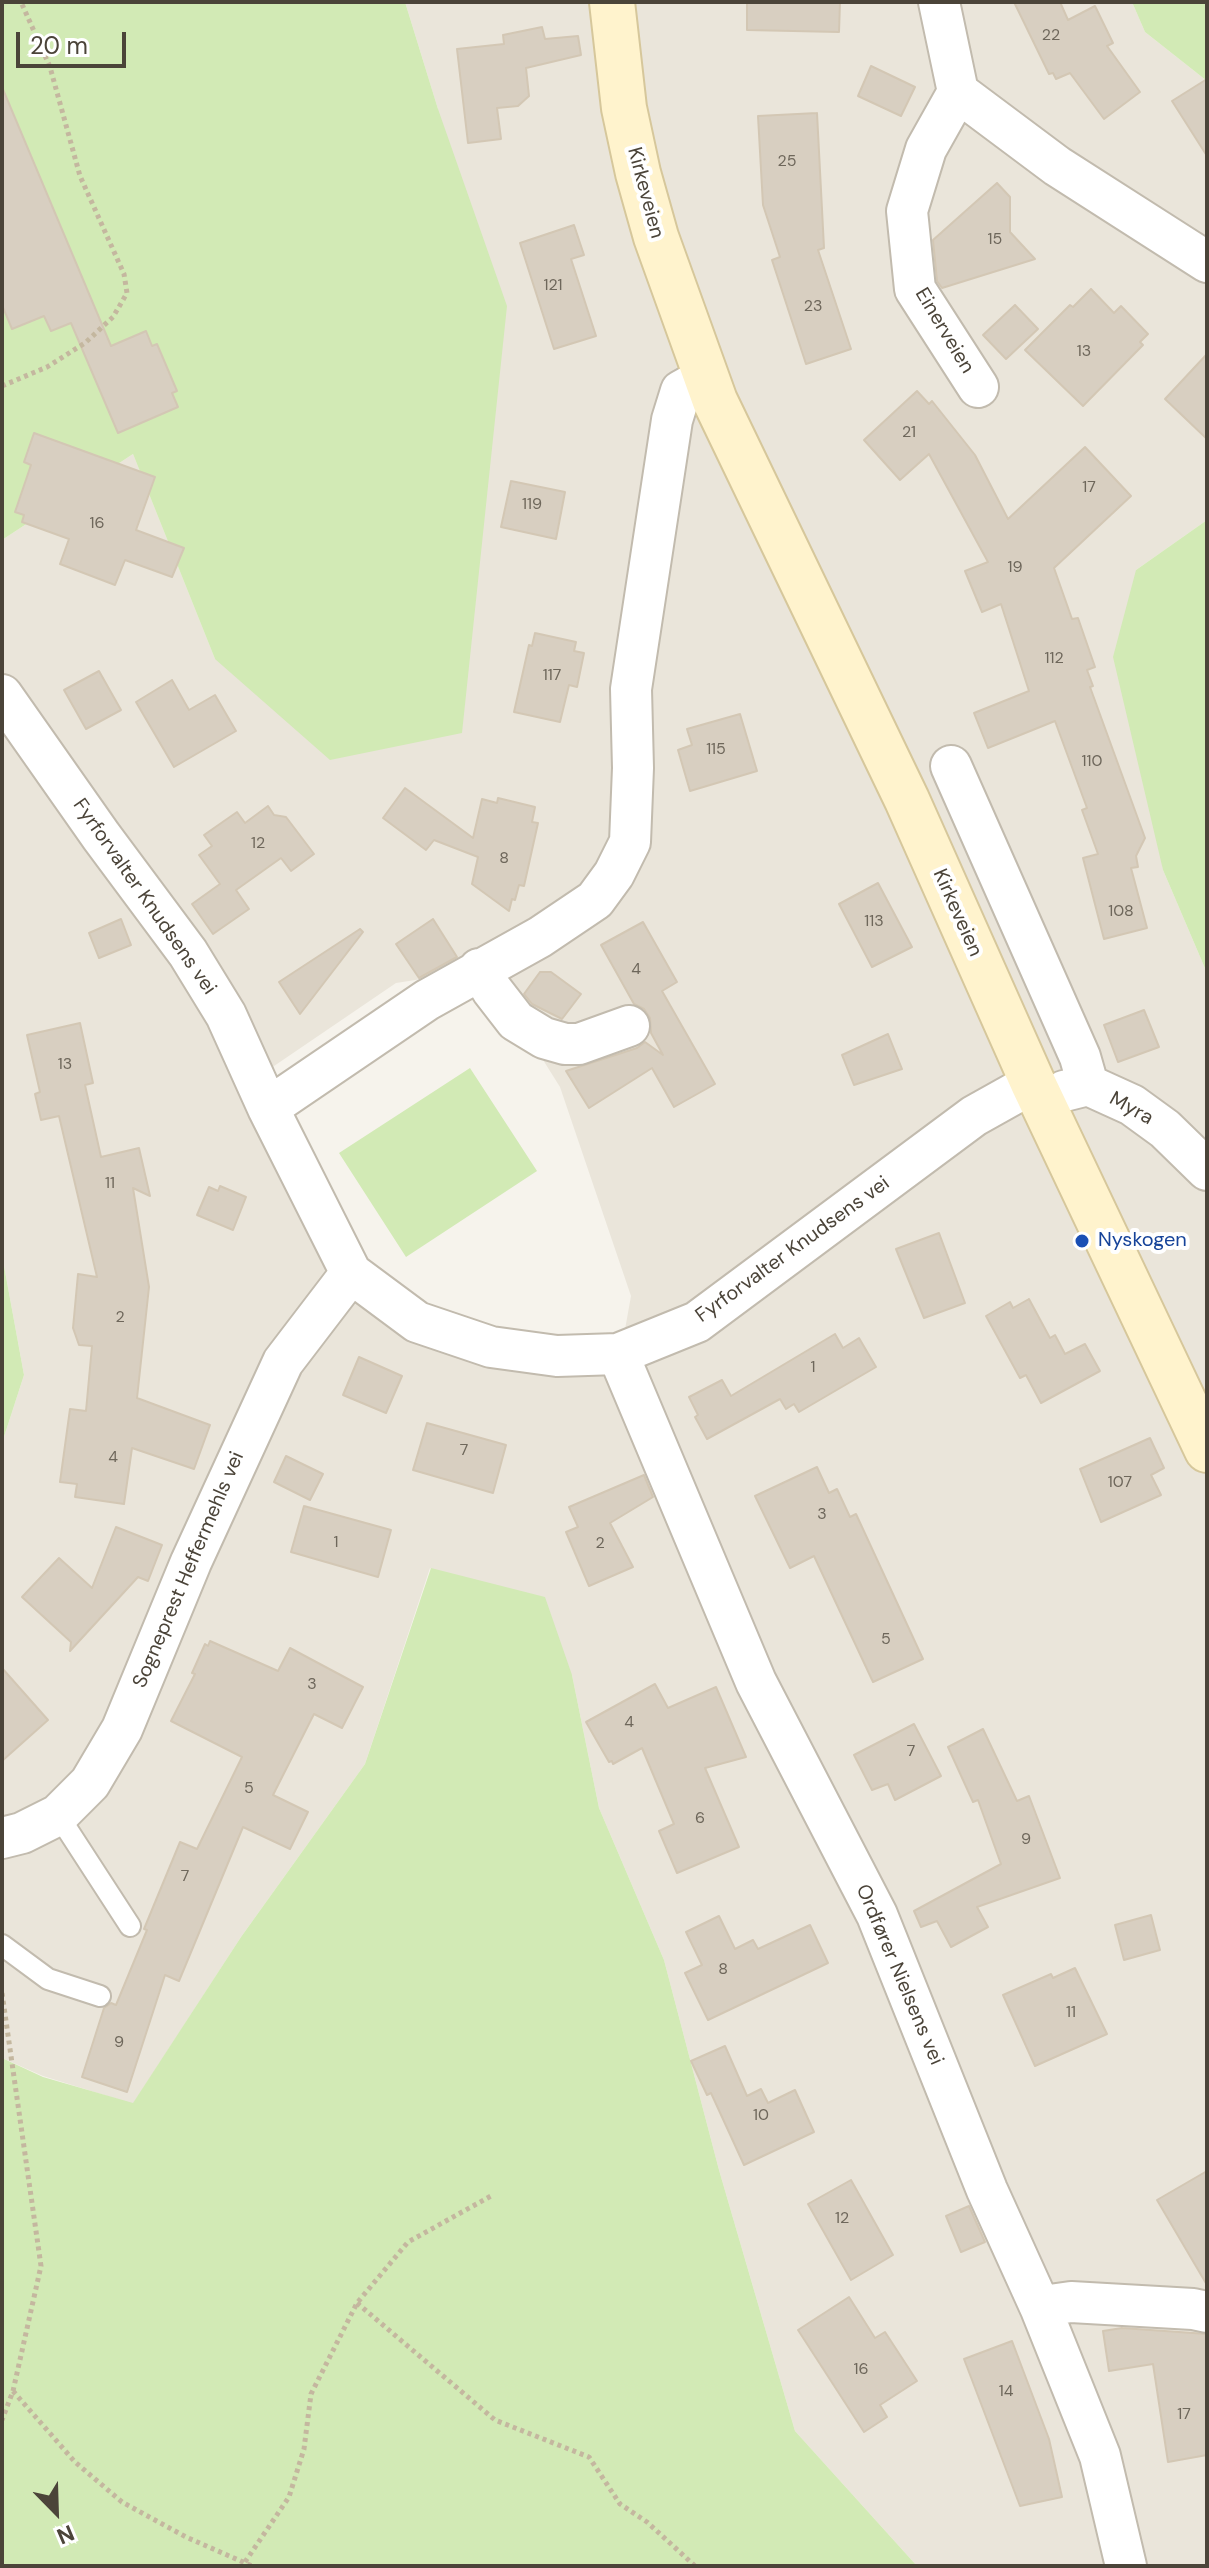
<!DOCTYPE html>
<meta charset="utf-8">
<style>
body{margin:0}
#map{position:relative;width:1209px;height:2568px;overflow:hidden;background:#f6f3ec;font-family:"DM Sans",sans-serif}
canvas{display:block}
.frame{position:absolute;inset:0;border:4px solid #4b4439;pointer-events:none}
.north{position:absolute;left:16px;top:2472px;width:80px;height:80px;-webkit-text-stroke:6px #fff;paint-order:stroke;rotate:157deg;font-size:22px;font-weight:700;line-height:32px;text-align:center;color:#4b4439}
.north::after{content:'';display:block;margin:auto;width:28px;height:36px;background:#4b4439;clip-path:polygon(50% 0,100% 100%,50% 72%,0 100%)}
.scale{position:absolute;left:16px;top:32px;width:110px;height:36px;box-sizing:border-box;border:4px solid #4b4439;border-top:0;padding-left:10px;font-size:24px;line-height:28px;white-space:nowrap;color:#4b4439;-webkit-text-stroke:6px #fff;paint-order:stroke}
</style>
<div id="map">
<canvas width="1209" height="2568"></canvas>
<div class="frame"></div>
<div class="north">N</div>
<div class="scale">20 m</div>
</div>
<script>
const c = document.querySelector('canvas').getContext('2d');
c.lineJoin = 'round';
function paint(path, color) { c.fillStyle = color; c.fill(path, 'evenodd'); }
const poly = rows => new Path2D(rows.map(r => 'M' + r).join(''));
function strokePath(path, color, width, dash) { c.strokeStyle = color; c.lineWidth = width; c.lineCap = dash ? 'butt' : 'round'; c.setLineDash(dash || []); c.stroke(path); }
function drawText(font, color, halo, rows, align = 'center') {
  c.font = font + ' "DM Sans",sans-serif'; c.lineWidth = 8; c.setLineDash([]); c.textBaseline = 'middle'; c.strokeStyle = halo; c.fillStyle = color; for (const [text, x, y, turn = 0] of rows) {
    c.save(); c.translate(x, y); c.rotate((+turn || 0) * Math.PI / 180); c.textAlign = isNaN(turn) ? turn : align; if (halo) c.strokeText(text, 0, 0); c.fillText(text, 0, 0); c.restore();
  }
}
paint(poly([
 [405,2,1132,2,1145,32,1207,81,1207,520,1136,570,1163,870,1207,973,1207,2566,917,2566,795,2431,719,2170,664,1960,599,1808,572,1675,430,1568,365,1764,241,1937,133,2104,43,2076,2,2058,2,1443,24,1375,2,1255,2,540,133,454,215,659,438,109],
 [486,969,560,1087,631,1296,617,1374,461,1345,307,1225,252,1081,396,983]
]), '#eae5da');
paint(poly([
 [2,2,405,2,438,109,507,306,462,733,330,760,215,659,133,454,2,540],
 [1132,2,1207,2,1207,81,1145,32],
 [1207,520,1207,973,1163,870,1113,657,1136,570],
 [470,1068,537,1171,406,1257,339,1153],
 [2,1255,24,1375,2,1443],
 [431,1568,545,1597,572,1675,599,1808,664,1960,719,2170,795,2431,917,2566,2,2566,2,2058,43,2077,133,2103,241,1937,365,1764]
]), '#d2eab5');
const building = poly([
 [747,2,840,2,839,32,747,30,747,2],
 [1014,2,1060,2,1068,20,1095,6,1113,43,1107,46,1140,92,1104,119,1070,73,1056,79,1053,73,1049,74,1014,2],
 [542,27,545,39,578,36,581,55,526,68,529,96,518,106,497,108,501,139,468,143,457,49,504,44,503,35,542,27],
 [871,66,915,87,901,116,858,96,871,66],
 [1207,79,1207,156,1172,101,1207,79],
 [2,87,111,346,146,331,152,346,157,344,177,391,172,393,178,407,118,433,71,323,51,331,44,316,12,329,2,305,2,87],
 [817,113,824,248,818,250,851,349,806,364,772,260,780,257,763,205,758,116,817,113],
 [997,183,1010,197,1010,232,1035,259,942,288,937,281,933,240,997,183],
 [574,225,584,255,571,259,596,336,554,349,520,243,574,225],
 [1091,289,1114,313,1121,306,1148,334,1140,342,1143,345,1083,406,1025,350,1070,305,1073,307,1091,289],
 [1015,305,1038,329,1006,359,983,335,1015,305],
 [1207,354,1207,439,1165,399,1207,354],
 [917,391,929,404,932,401,975,455,1008,519,1085,447,1131,496,1054,568,1072,619,1078,618,1095,667,1087,670,1093,686,1090,687,1145,838,1136,856,1138,867,1131,868,1147,928,1104,939,1083,858,1098,854,1082,810,1087,808,1055,721,988,748,974,713,1029,691,1001,604,982,612,965,571,988,562,929,454,900,480,864,440,917,391],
 [34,433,155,477,136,530,184,548,172,577,125,560,115,585,60,564,69,539,22,522,24,515,15,512,31,465,24,462,34,433],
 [511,481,565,492,556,539,501,527,511,481],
 [535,633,576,642,574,651,584,653,577,687,569,685,560,722,514,712,529,645,532,646,535,633],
 [99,671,121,710,86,729,64,690,99,671],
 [172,680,189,710,215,695,236,731,174,767,136,702,172,680],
 [740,714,757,771,690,791,678,750,692,745,687,729,740,714],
 [405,788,473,838,482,799,497,803,498,798,535,807,532,822,538,823,524,886,519,885,515,900,512,899,509,911,472,884,478,857,434,840,426,850,383,818,405,788],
 [268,806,274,815,286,817,314,854,291,871,281,858,236,890,249,909,213,934,192,904,220,884,199,855,212,846,204,835,237,812,245,823,268,806],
 [878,883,912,947,872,967,839,904,878,883],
 [121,919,131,945,99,958,89,933,121,919],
 [433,919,457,957,419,978,396,944,433,919],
 [643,922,677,982,662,991,715,1084,674,1107,652,1068,589,1108,566,1071,637,1048,645,1042,663,1055,651,1033,650,1018,644,1009,634,1004,601,945,643,922],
 [360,929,363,932,300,1014,279,982,360,929],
 [540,972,551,972,581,994,562,1019,532,1004,524,994,540,972],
 [1144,1010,1159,1047,1118,1062,1104,1025,1144,1010],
 [80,1023,93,1083,85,1085,101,1157,139,1148,150,1196,133,1188,149,1287,137,1398,210,1425,194,1469,132,1448,124,1504,75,1497,77,1484,60,1482,70,1409,86,1411,92,1346,79,1345,73,1328,78,1274,97,1277,59,1116,41,1120,35,1094,40,1092,27,1035,80,1023],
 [888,1034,902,1069,854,1085,842,1055,888,1034],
 [220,1186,246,1197,233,1230,197,1215,209,1187,218,1191,220,1186],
 [939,1233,965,1303,924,1318,896,1249,939,1233],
 [1029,1299,1050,1338,1055,1335,1065,1354,1085,1344,1100,1371,1041,1403,1026,1375,1020,1378,986,1316,1010,1302,1013,1308,1029,1299],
 [835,1334,843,1348,859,1338,876,1367,799,1412,794,1404,786,1409,780,1399,707,1439,695,1417,698,1415,689,1397,722,1380,731,1396,835,1334],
 [359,1357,402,1376,386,1413,343,1395,359,1357],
 [427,1423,506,1445,493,1493,413,1470,427,1423],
 [1150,1438,1164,1468,1151,1475,1161,1495,1101,1522,1080,1469,1150,1438],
 [286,1456,323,1474,310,1500,274,1482,286,1456],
 [817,1467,829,1493,837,1489,850,1517,856,1514,923,1659,873,1682,814,1556,790,1568,755,1496,817,1467],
 [644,1475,653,1497,610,1523,633,1567,589,1586,566,1532,578,1527,569,1507,644,1475],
 [304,1506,391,1530,378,1577,291,1552,304,1506],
 [116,1527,162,1545,148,1581,138,1577,70,1651,71,1642,22,1597,59,1558,92,1588,116,1527],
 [210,1641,278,1671,290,1648,363,1687,342,1728,314,1714,273,1795,308,1812,290,1849,243,1827,179,1981,165,1975,127,2092,82,2077,104,2008,111,2003,116,2005,147,1930,144,1929,180,1842,197,1849,242,1757,171,1721,195,1674,192,1673,205,1644,208,1646,210,1641],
 [2,1668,48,1720,2,1761,2,1668],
 [655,1684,668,1708,716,1687,746,1757,705,1768,739,1847,677,1873,659,1831,674,1824,642,1748,613,1764,612,1761,609,1762,586,1722,655,1684],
 [914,1724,941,1776,895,1800,888,1784,872,1790,854,1755,914,1724],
 [983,1729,1017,1801,1029,1796,1060,1878,977,1907,988,1927,951,1947,937,1921,921,1927,914,1911,1001,1864,978,1800,973,1802,948,1747,983,1729],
 [1151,1915,1160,1950,1124,1960,1115,1925,1151,1915],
 [719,1916,735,1949,753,1940,758,1949,810,1925,828,1963,708,2020,685,1973,702,1965,686,1932,719,1916],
 [1075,1968,1107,2034,1035,2066,1003,1995,1051,1974,1053,1978,1075,1968],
 [725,2046,747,2096,761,2089,768,2103,795,2090,814,2132,744,2165,711,2093,707,2095,691,2061,725,2046],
 [1207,2171,1207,2285,1157,2200,1207,2171],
 [851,2180,893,2255,851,2280,808,2204,851,2180],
 [969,2206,985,2242,961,2252,946,2216,969,2206],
 [849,2297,875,2338,885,2332,917,2381,880,2405,887,2417,864,2432,798,2330,849,2297],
 [1122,2328,1207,2334,1207,2455,1168,2462,1153,2364,1109,2371,1103,2331,1122,2328],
 [1012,2341,1049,2439,1062,2497,1020,2506,964,2359,1012,2341]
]);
paint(building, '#d8cfc1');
strokePath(building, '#d3c7b4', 2);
const service = poly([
 [58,1815,130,1926],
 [2,1945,48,1979,100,1996]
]);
const minor = poly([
 [939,2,958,92,1057,166,1207,262],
 [958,92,926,149,907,211,915,289,978,387],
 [2,695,101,836,188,953,226,1015,268,1108,351,1273,417,1322,491,1347,557,1356,618,1354,697,1322,974,1116,1033,1083],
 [951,766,1080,1057,1088,1085],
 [479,969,492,990,516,1021,544,1038,565,1044,579,1044,629,1026],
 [1064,1091,1088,1085,1132,1105,1165,1129,1207,1170],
 [268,1108,427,1000,540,937,595,900,614,874,630,842,633,768,631,689,672,420,681,391,706,377],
 [618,1354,756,1682,877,1915,987,2190,1041,2309,1100,2456,1126,2566],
 [2,1838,22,1833,58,1815,90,1783,122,1729,191,1562,283,1362,351,1273],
 [1041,2309,1050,2305,1071,2302,1193,2309,1207,2312]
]);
const secondary = poly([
 [612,2,624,108,638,173,656,237,715,401,907,800,1033,1083,1207,1450]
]);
strokePath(service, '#c2bbae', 24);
strokePath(minor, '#c2bbae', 44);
strokePath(secondary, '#d6c79b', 48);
strokePath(poly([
 [2,386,47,367,85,343,113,317,127,293,124,274,80,176,50,67,21,2],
 [2,1993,41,2266,13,2391,2,2420],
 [357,2303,495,2420,589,2457,620,2504,647,2522,695,2566],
 [13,2391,75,2462,122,2502,186,2537,252,2566],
 [245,2562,289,2497,304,2449,311,2394,357,2303,408,2242,491,2196]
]), '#c4b79f', 5, [4, 4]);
strokePath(service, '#fff', 20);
strokePath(minor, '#fff', 40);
strokePath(secondary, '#fff3cd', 44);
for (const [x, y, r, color] of [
 [1082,1241,8,"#1a4fb4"]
]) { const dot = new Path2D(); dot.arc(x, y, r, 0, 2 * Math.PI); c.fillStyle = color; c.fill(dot); strokePath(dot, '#fff', 3); }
drawText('16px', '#6e675b', null, [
 ["22",1051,36],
 ["25",787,162],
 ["15",995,240],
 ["121",553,286],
 ["23",813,307],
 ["13",1084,352],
 ["21",909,433],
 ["17",1089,488],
 ["119",532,505],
 ["16",97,524],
 ["19",1015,568],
 ["112",1054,659],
 ["117",552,676],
 ["115",716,750],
 ["110",1092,762],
 ["12",258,844],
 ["8",504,859],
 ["108",1121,912],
 ["113",874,922],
 ["4",636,970],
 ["13",65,1065],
 ["11",110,1184],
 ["2",120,1318],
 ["1",813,1368],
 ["7",464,1451],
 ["4",113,1458],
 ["107",1120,1483],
 ["3",822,1515],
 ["1",336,1543],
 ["2",600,1544],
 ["5",886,1640],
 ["3",312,1685],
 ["4",629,1723],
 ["7",911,1752],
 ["5",249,1789],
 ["6",700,1819],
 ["9",1026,1840],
 ["7",185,1877],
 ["8",723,1970],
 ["11",1071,2013],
 ["9",119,2043],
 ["10",761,2116],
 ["12",842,2219],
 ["16",861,2370],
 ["14",1006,2392],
 ["17",1184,2415]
]);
drawText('20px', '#4b4439', '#fff', [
 ["Kirkeveien",645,193,75],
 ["Einerveien",944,331,59],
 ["Fyrforvalter Knudsens vei",144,897,55],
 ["Kirkeveien",957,913,66],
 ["Myra",1131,1109,29],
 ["Fyrforvalter Knudsens vei",793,1250,-36],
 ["Sogneprest Heffermehls vei",189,1570,-67],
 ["Ordfører Nielsens vei",899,1975,67]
]);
drawText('20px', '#164399', '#fff', [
 ["Nyskogen",1098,1241]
], 'left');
</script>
